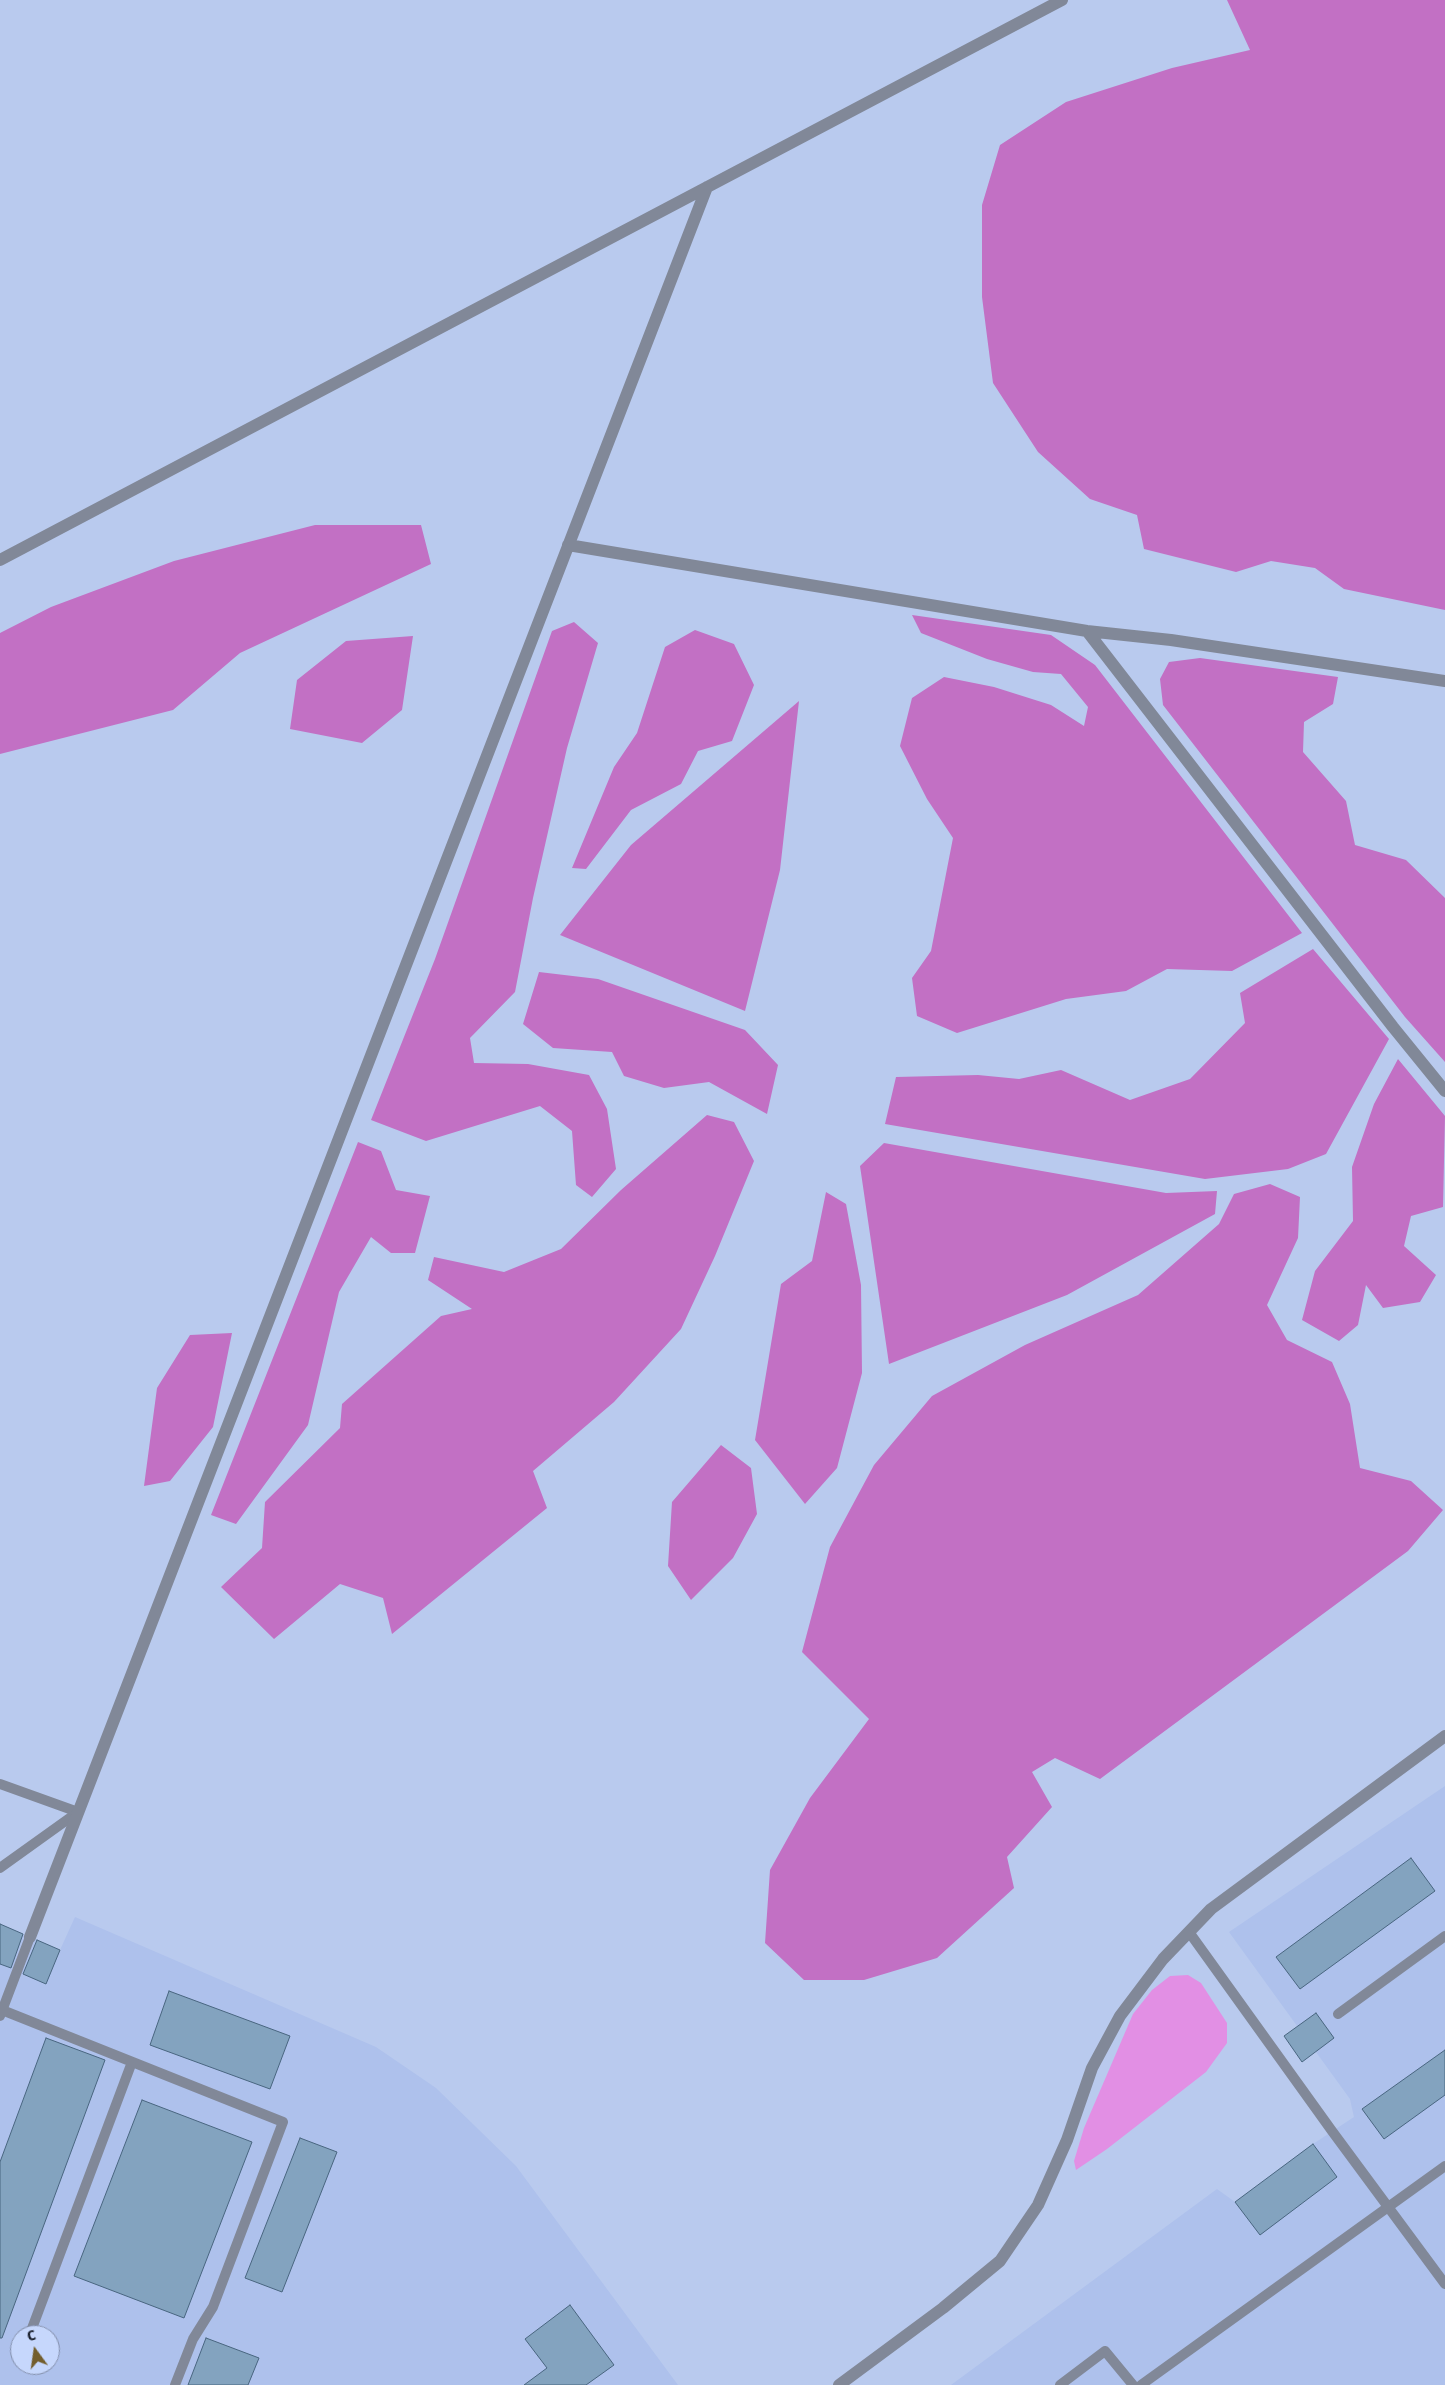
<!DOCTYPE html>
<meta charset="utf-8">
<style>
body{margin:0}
#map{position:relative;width:1445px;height:2385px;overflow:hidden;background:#b9caee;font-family:"Fira Sans",sans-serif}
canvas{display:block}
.north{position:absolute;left:10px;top:2325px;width:50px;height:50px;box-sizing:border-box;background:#c6d7fc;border:1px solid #828eaa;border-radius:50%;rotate:346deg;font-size:14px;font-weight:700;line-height:20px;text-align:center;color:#1b212e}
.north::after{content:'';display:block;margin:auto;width:18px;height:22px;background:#735e2d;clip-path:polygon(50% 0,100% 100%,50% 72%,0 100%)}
</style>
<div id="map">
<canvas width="1445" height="2385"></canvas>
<div class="north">С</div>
</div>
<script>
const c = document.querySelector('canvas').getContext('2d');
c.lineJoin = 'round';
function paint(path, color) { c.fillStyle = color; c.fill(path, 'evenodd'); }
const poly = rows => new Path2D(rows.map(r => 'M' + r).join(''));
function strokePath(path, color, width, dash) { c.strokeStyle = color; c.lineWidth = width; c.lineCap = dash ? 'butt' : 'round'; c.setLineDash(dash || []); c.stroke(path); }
paint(poly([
 [1445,1786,1445,2385,951,2385,1217,2189,1235,2202,1313,2144,1354,2117,1350,2099,1229,1932],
 [75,1917,376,2047,436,2088,516,2166,678,2385,0,2385,0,1924,60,1950],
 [20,2335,50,2335,50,2365,20,2365]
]), '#aec1ec');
paint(poly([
 [1188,1975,1201,1983,1227,2023,1227,2043,1206,2072,1107,2149,1076,2170,1074,2161,1084,2128,1133,2014,1152,1990,1170,1976]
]), '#e28fe4');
paint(poly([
 [1227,0,1445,0,1445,610,1344,589,1315,568,1271,561,1236,572,1144,549,1137,515,1090,499,1038,452,993,383,982,297,982,205,1000,145,1066,102,1172,68,1250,50],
 [315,525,421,525,431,564,240,653,173,710,0,754,0,633,51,607,174,561],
 [912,615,1051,635,1095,665,1302,933,1232,971,1167,969,1126,991,1066,999,957,1033,917,1016,912,978,931,951,953,838,927,799,900,746,912,698,944,677,994,687,1051,705,1084,726,1088,707,1061,674,1033,672,987,659,921,633],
 [574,622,598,643,567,748,533,898,515,992,470,1038,474,1063,528,1064,589,1075,607,1109,616,1169,592,1197,576,1185,572,1131,540,1106,426,1141,371,1120,435,959,552,631],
 [695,630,734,644,754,685,732,741,698,751,681,784,631,810,586,869,572,868,614,767,637,733,665,647],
 [413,636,402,710,362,743,290,729,297,680,346,641],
 [1200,658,1338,677,1333,704,1304,722,1303,752,1346,801,1355,845,1406,860,1445,898,1445,1062,1405,1017,1163,705,1160,679,1169,662],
 [799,701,780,870,745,1011,560,935,631,845],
 [1313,949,1389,1039,1326,1154,1288,1169,1205,1179,885,1124,896,1077,978,1075,1019,1079,1061,1070,1130,1100,1190,1079,1245,1023,1240,993],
 [539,972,598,979,745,1030,778,1065,767,1114,709,1082,664,1088,624,1076,612,1052,553,1048,523,1024],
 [1398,1059,1445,1116,1443,1207,1411,1216,1404,1246,1436,1275,1420,1302,1383,1308,1366,1285,1358,1325,1339,1341,1302,1320,1315,1271,1353,1221,1352,1167,1374,1104],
 [707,1115,734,1122,754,1161,715,1256,681,1329,614,1402,533,1471,547,1508,392,1634,383,1598,340,1584,274,1639,221,1587,262,1548,265,1502,340,1428,342,1404,441,1316,472,1309,428,1280,434,1257,504,1272,561,1249,621,1190],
 [358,1142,381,1151,396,1190,430,1196,415,1253,391,1253,371,1237,339,1292,308,1425,236,1524,211,1515],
 [884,1143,1166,1193,1217,1191,1215,1214,1067,1295,889,1364,860,1166],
 [1270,1184,1300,1197,1298,1238,1267,1305,1287,1340,1332,1362,1350,1404,1360,1468,1411,1481,1443,1510,1408,1551,1100,1779,1055,1758,1032,1772,1052,1807,1007,1857,1014,1888,937,1958,864,1980,804,1980,765,1943,770,1870,810,1798,869,1719,802,1652,830,1547,874,1465,932,1396,1025,1345,1138,1295,1219,1224,1234,1194],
 [826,1192,846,1204,861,1285,862,1373,837,1468,805,1504,755,1440,781,1284,812,1261],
 [232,1333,213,1427,170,1481,144,1486,157,1388,190,1335],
 [721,1445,751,1468,757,1514,733,1558,691,1600,668,1566,672,1502]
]), '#c270c4');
const building = poly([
 [1411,1858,1435,1891,1300,1989,1276,1957,1411,1858],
 [0,1924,23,1934,11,1968,0,1964,0,1924],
 [37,1940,60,1950,46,1984,23,1974,37,1940],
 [169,1991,290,2036,270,2089,150,2045,169,1991],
 [1316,2013,1334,2038,1302,2062,1284,2036,1316,2013],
 [46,2038,105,2060,2,2338,0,2338,0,2162,46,2038],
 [1445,2050,1445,2095,1384,2139,1362,2109,1445,2050],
 [142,2100,252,2142,184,2318,74,2276,142,2100],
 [300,2138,337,2152,282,2292,245,2278,300,2138],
 [1313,2144,1337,2177,1260,2235,1235,2202,1313,2144],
 [570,2305,614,2365,586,2385,524,2385,547,2368,525,2339,570,2305],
 [206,2338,259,2358,248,2385,188,2385,206,2338]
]);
paint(building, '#83a3bf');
strokePath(building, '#496680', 1);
strokePath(poly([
 [0,1784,78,1812],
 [0,1868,78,1812],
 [1189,1932,1332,2131,1445,2284],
 [2,2010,283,2122,213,2307,193,2339,175,2385],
 [1338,2014,1445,1936],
 [0,2016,30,1937],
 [31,2331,132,2062],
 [1060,2385,1105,2351,1133,2385],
 [1141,2385,1445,2166]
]), '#818898', 10);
strokePath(poly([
 [568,545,1087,631,1171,640,1445,681],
 [0,560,1062,0],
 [1087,631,1393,1027,1445,1091],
 [30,1937,707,187],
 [839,2385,943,2308,1000,2261,1038,2205,1067,2140,1092,2068,1120,2016,1163,1959,1211,1909,1445,1736]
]), '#818898', 12);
</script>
